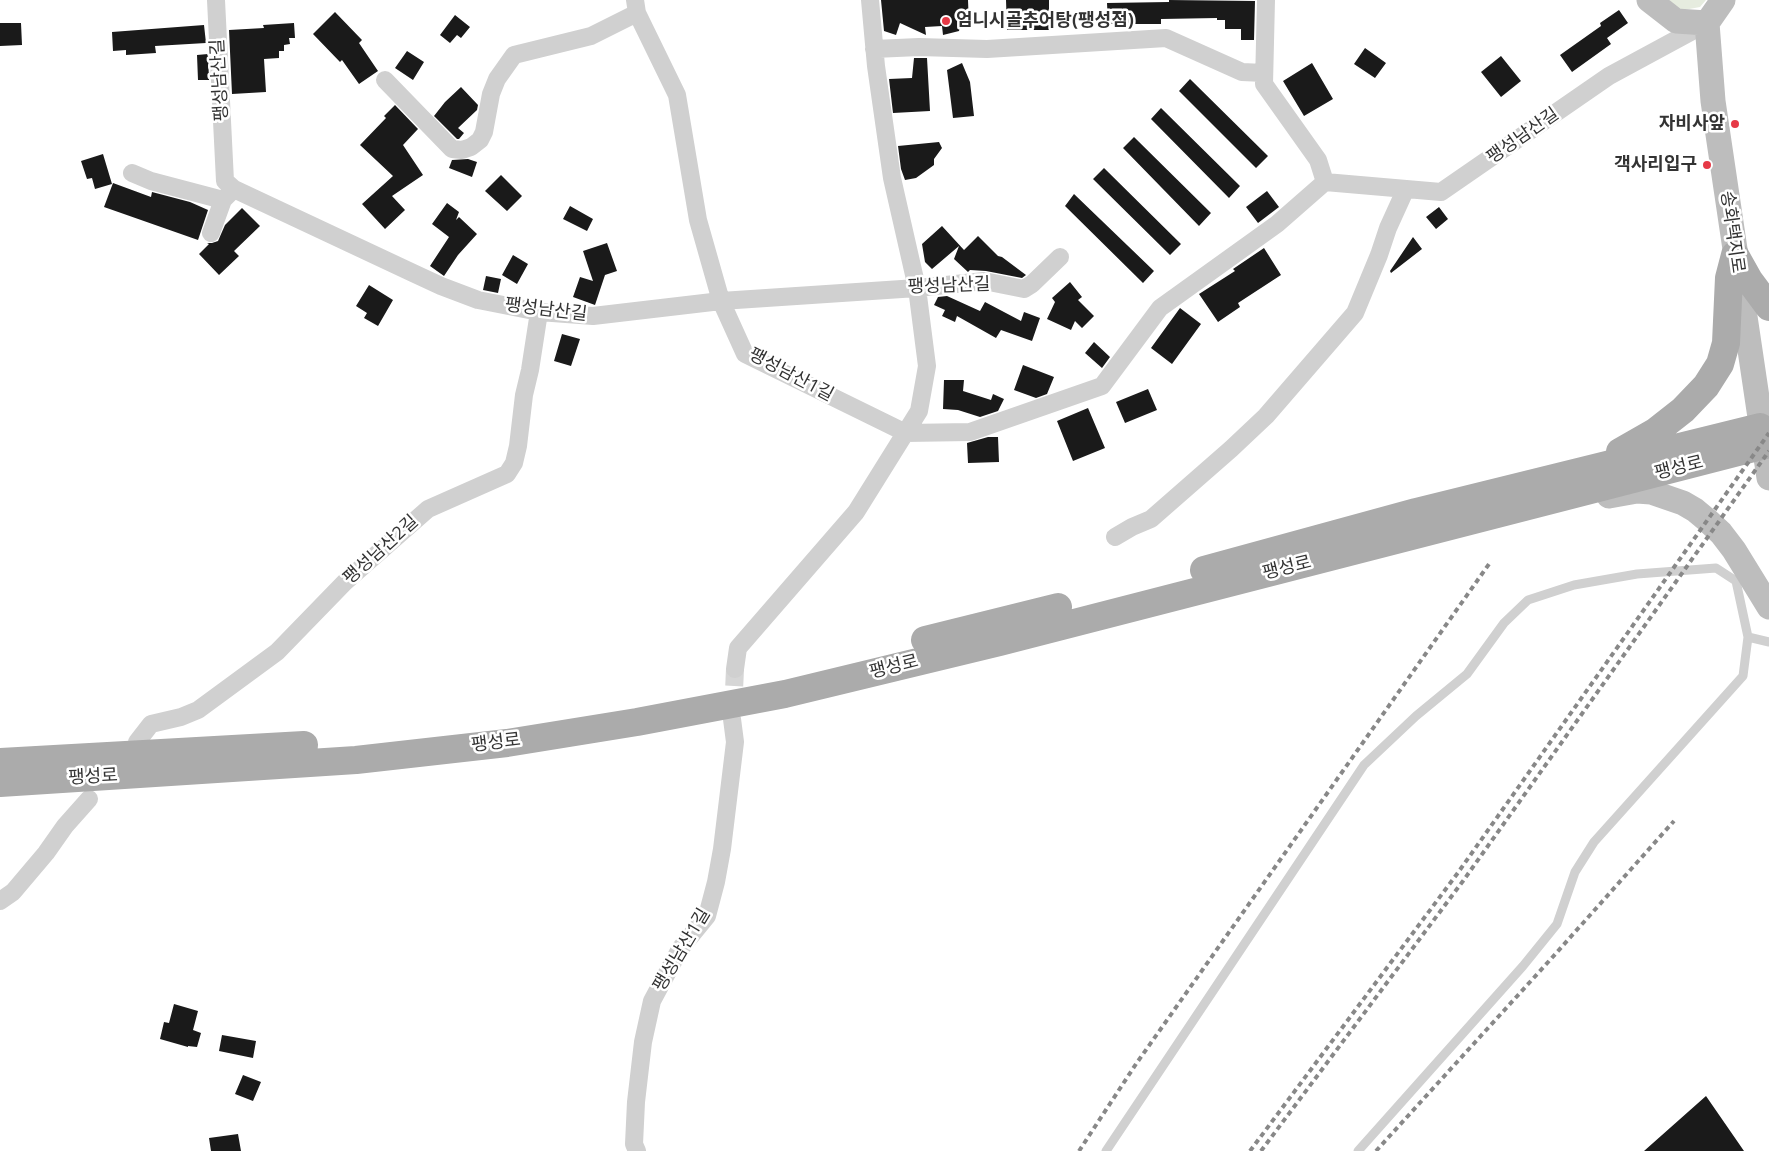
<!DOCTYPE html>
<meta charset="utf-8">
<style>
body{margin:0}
canvas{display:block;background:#fff}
</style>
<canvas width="1769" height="1151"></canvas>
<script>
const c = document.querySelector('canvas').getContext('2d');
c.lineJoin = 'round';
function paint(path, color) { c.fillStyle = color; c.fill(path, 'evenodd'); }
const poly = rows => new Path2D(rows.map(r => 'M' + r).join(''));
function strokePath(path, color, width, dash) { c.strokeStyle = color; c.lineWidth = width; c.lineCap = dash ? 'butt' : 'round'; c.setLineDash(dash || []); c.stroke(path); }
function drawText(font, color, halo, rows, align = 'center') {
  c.font = font + ' "Open Sans","Noto Sans KR",sans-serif'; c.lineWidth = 5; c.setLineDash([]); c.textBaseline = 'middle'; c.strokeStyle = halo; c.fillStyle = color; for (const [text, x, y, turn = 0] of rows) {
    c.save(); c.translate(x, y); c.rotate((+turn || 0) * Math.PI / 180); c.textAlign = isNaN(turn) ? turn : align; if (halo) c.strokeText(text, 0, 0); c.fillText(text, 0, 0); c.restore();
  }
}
paint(poly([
 [1669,0,1706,0,1700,7,1684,10,1678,8]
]), '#e6ecdf');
paint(poly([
 [881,0,968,0,969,26,960,27,959,31,943,35,942,26,925,27,926,35,900,23,896,35,884,31],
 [1006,0,1049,0,1049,30,1007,30],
 [1169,0,1255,1,1254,40,1241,40,1241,29,1225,29,1225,20,1217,20,1217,18,1161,19,1161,24,1108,24,1107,3,1169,2],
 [1619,10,1628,23,1607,38,1611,44,1572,72,1560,55,1601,26,1600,23],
 [335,12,362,40,359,43,378,71,359,84,342,60,340,62,313,34],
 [455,15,470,27,461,38,457,35,450,43,440,35],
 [0,23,21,23,22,45,0,46],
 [294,23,295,38,289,38,290,44,284,45,284,51,279,51,279,58,264,59,266,92,232,94,229,30,264,28,263,25],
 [204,25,206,43,155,46,156,53,126,55,126,50,113,51,112,32],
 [1365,48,1386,63,1375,78,1354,64],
 [407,51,424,62,413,80,395,68],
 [208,54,209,80,198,80,197,55],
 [1501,56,1521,81,1501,97,1481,72],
 [914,58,927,58,930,111,893,113,889,79,912,78],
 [962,63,970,82,974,116,953,118,947,70],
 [1312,63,1333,99,1304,116,1283,81],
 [1190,79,1268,156,1256,168,1179,91],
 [461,87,478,105,477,110,458,128,464,133,459,139,457,139,434,116,445,102],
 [395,105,418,129,403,145,423,175,392,196,405,210,385,229,362,204,393,176,360,145,386,118,384,116],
 [1161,108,1240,186,1229,198,1151,119],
 [1134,137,1211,213,1199,226,1123,148],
 [939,142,942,148,934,159,934,165,916,178,905,180,901,169,898,146],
 [103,154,112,184,95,189,92,178,87,179,81,161],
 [468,159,477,162,472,177,449,168,452,160],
 [1104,168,1181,244,1170,255,1093,179],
 [501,175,522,196,507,211,485,191],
 [113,183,151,197,152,192,190,202,208,210,198,240,104,207],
 [1267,191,1279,207,1258,223,1246,207],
 [1074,194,1154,271,1143,283,1065,206],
 [447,203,459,212,456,220,459,217,477,234,458,255,444,276,430,266,449,237,432,224],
 [570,206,593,219,587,231,563,219],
 [1439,207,1448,219,1436,229,1426,217],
 [242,208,260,226,234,251,239,256,219,275,199,254,209,244,207,243,212,243,218,241,225,225],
 [942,226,964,250,978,236,998,256,1002,257,1026,275,1022,278,986,271,970,270,968,272,954,259,959,246,932,269,925,262,922,244],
 [1413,237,1422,249,1391,273,1390,271],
 [607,243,617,271,605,275,595,305,573,297,580,277,593,281,583,251],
 [1264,248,1281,275,1238,303,1240,307,1218,322,1199,294,1235,271,1233,269],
 [513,255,528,264,517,284,502,275],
 [486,276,501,279,498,293,483,290],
 [1070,282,1082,297,1078,300,1094,316,1082,328,1075,321,1071,330,1047,319,1055,302,1052,298],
 [369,285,393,300,378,326,364,318,367,313,356,306],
 [947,296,980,311,985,302,1021,321,1024,312,1040,318,1032,341,1001,330,996,338,957,316,955,322,942,316,945,310,934,305,938,297],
 [1180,308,1201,324,1172,364,1151,348],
 [562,334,580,339,571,366,554,361],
 [1094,342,1110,357,1102,368,1085,353],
 [1023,365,1054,377,1047,394,1036,398,1014,390],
 [944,380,964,380,963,391,991,400,993,394,1004,399,998,411,980,417,958,410,943,409],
 [1148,389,1157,410,1125,423,1116,402],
 [1088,408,1105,448,1073,461,1057,421],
 [988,437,998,437,999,462,968,463,967,443],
 [174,1004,198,1011,193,1030,201,1033,197,1047,188,1046,188,1047,160,1039,164,1022,169,1023],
 [222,1035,256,1041,253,1058,219,1051],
 [243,1075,261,1082,253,1101,235,1094],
 [1706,1096,1744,1151,1644,1151],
 [238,1134,241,1151,211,1151,209,1138]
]), '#1a1a1a');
strokePath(poly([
 [733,713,735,669]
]), '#d6d6d6', 18, [18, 9]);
strokePath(poly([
 [1748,637,1769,642],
 [1106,1151,1364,765,1416,716,1467,674,1504,623,1528,600,1574,585,1637,574,1716,568,1736,581,1748,637,1743,676,1594,842,1575,872,1557,924,1523,966,1358,1151]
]), '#d0d0d0', 9);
strokePath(poly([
 [216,0,225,181,234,189,413,273,441,286,478,300,539,312,593,316,721,301,917,288,984,281,1024,289,1032,284,1060,257],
 [635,0,637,13,677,95,698,220,721,301,745,354,906,433,970,432,1102,386,1160,308,1277,224,1325,182,1441,192,1609,76,1707,23],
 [1266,0,1264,84,1318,160,1325,182],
 [874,49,919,47,987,49,1166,38,1242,72,1264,73],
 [385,80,452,149,462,150,471,147,480,140,484,132,491,94,497,79,514,55,591,36,637,13],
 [132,173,151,181,223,200,234,189],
 [211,233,223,200],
 [1115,537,1132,527,1151,519,1231,449,1266,416,1355,313,1379,255,1388,228,1403,195,1403,189],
 [735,669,738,648,856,512,919,411,927,366,917,288,892,178,876,66,870,0],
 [137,742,151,724,181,717,198,710,277,652,345,582,428,509,507,474,514,463,518,446,524,395,530,370,539,312],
 [0,901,13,892,46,853,65,826,89,799],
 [637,1151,634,1144,636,1102,643,1042,652,1001,680,949,707,916,716,882,722,849,735,742,732,719]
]), '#d0d0d0', 18);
strokePath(poly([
 [1649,0,1676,21,1707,23],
 [1707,23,1713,101,1769,478],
 [1707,23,1723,0],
 [1609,496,1637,491,1651,492,1683,503,1695,510,1707,520,1721,533,1734,550,1769,607]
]), '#bdbdbd', 25);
strokePath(poly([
 [1735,255,1749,280,1769,307],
 [1620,452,1655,432,1683,410,1706,386,1720,364,1726,343,1729,278,1735,255],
 [1204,570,1416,512,1760,427],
 [925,640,1058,607],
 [0,762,304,745],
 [0,783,356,760,507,743,637,722,785,694,1000,642,1769,444]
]), '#ababab', 28);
strokePath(poly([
 [1079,1151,1136,1064,1489,564],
 [1250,1151,1457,874,1769,433],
 [1261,1151,1463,881,1769,451],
 [1376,1151,1550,960,1674,821]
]), '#888', 4, [5, 4]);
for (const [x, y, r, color] of [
 [946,21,5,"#e63946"],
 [1735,124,5,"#e63946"],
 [1707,165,5,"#e63946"]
]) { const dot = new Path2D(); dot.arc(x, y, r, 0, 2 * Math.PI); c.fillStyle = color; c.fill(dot); strokePath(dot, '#fff', 2); }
drawText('bold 18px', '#333', '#fff', [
 ["엄니시골추어탕(팽성점)",956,21,"left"],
 ["자비사앞",1725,124],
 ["객사리입구",1697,165]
], 'right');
drawText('18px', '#333', '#fff', [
 ["팽성남산길",220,80,-93],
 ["팽성남산길",1523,136,-35],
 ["송화택지로",1732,232,82],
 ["팽성남산길",949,286,-2],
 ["팽성남산길",546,310,7],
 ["팽성남산1길",791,375,28],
 ["팽성로",1679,468,-14],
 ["팽성남산2길",381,550,-42],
 ["팽성로",1287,568,-14],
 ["팽성로",894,667,-14],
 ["팽성로",496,743,-7],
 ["팽성로",93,777,-3],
 ["팽성남산1길",682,950,-59]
]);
</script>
